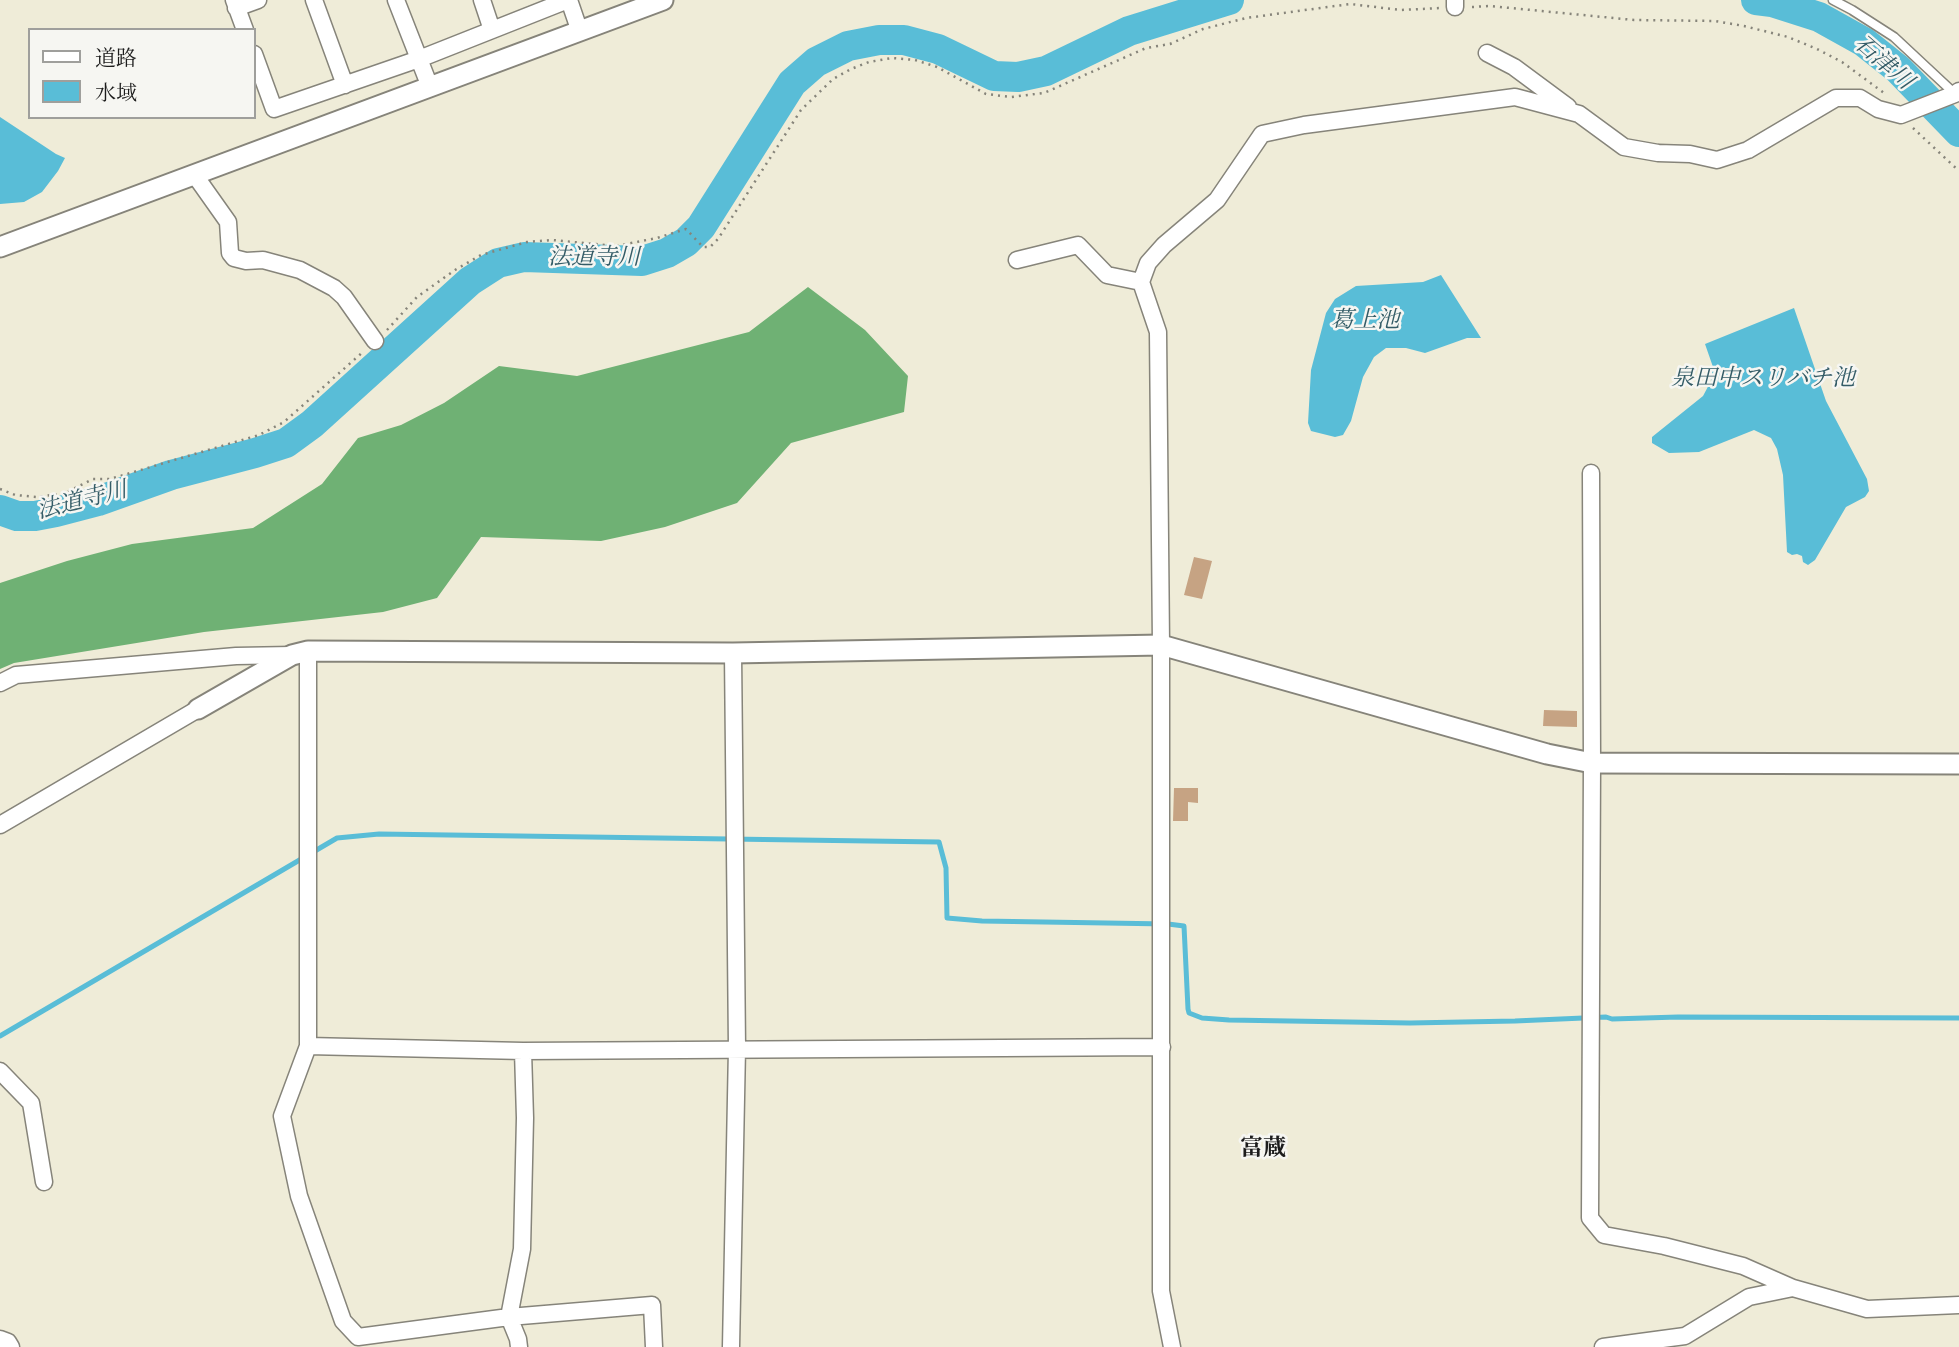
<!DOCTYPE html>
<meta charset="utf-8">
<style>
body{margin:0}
#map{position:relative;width:1959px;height:1347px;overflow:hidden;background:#efecd8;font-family:"Old Standard TT","Noto Serif JP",serif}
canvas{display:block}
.legend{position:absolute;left:28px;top:28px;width:228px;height:91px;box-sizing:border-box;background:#f6f6f2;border:2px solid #9f9f9c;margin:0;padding:9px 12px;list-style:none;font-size:21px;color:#1c1c1c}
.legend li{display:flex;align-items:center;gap:14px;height:35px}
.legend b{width:35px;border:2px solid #9f9f9c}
</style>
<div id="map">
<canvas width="1959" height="1347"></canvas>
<ul class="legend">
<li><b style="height:9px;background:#fff"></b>道路</li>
<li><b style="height:19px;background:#59bdd7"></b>水域</li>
</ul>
</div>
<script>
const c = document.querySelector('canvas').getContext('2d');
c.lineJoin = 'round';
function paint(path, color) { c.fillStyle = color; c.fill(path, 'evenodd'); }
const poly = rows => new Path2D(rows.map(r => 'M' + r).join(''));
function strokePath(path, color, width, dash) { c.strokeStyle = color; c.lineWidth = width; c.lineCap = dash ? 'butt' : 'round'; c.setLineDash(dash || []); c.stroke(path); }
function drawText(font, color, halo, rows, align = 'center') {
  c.font = font + ' "Old Standard TT","Noto Serif JP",serif'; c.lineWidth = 5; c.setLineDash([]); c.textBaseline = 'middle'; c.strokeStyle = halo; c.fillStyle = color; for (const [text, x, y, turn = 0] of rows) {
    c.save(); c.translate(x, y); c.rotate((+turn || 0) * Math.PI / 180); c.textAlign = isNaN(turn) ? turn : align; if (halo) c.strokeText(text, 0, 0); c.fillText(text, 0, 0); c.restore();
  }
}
paint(poly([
 [808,287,865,330,908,376,904,412,791,443,737,503,665,527,601,541,481,537,437,598,383,612,204,632,14,663,0,669,0,583,67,561,132,544,253,528,322,484,358,438,401,425,444,403,499,366,577,376,749,332]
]), '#6fb174');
paint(poly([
 [0,117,56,154,65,158,58,171,42,192,24,202,0,204],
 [1441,275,1481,338,1467,338,1425,353,1406,348,1386,348,1374,357,1363,377,1351,421,1343,435,1335,437,1311,431,1308,423,1311,370,1326,313,1335,299,1356,286,1423,282],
 [1794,308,1826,401,1867,479,1869,491,1865,497,1846,507,1815,560,1808,565,1803,562,1802,556,1797,554,1792,555,1787,552,1783,475,1777,449,1771,438,1754,430,1699,452,1669,453,1652,443,1652,437,1703,396,1711,381,1713,367,1705,344]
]), '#59bdd7');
strokePath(poly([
 [0,1036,337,838,379,834,939,842,946,868,947,918,982,921,1168,924,1184,926,1188,1009,1189,1013,1202,1018,1229,1020,1410,1023,1515,1021,1606,1017,1612,1019,1678,1017,1959,1018]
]), '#59bdd7', 5);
strokePath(poly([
 [1756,0,1772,2,1819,17,1864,42,1898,69,1959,132],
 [0,510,17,516,35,516,56,512,98,501,171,475,255,453,286,443,312,424,470,281,498,263,524,257,642,261,667,253,686,242,701,227,792,83,816,62,848,46,879,40,904,40,938,49,994,76,1018,77,1046,71,1129,31,1229,0]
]), '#59bdd7', 30);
paint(poly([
 [1194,557,1212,561,1202,599,1184,595],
 [1544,710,1577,711,1577,727,1543,726],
 [1174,788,1198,788,1198,803,1188,802,1188,821,1173,821]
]), '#c6a383');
const service = poly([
 [1833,0,1852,10,1894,37,1954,93]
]);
const minor = poly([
 [234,0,245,30],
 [314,0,345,85],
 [396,0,430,87],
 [482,0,492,30],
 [569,0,580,32],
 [1455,0,1455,7],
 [236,8,258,0],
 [1487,53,1514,67,1568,107],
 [254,54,274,109,419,59,568,0],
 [194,174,228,222,230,253,234,258,246,261,263,260,300,270,334,288,344,297,375,341],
 [1017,260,1078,245,1107,275,1141,282,1158,332,1161,645,1161,1291,1172,1347],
 [1141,282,1148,263,1164,245,1217,200,1262,134,1304,125,1515,97,1579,114,1624,147,1658,153,1690,154,1717,160,1748,150,1836,98,1860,98,1878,109,1901,115,1955,94,1959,91],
 [1591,473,1592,763,1590,1218,1604,1235,1664,1246,1743,1266,1793,1288],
 [308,651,308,1046,282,1116,299,1196,343,1321,358,1337,509,1317,522,1249,525,1118,523,1051],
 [0,683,16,675,236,656,292,655],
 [0,825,198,709],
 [308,1046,523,1051,1162,1047],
 [0,1071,31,1103,44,1182],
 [0,1339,8,1342,11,1347],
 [519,1347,518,1339,509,1317,652,1305,654,1347],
 [731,1347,737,1048,733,653],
 [1603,1347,1685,1336,1749,1297,1793,1288,1867,1309,1959,1305]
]);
const tertiary = poly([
 [0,247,663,0],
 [198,709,292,655,308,651,733,653,1161,645,1547,754,1592,763,1959,764]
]);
strokePath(service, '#86847a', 11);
strokePath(minor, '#86847a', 19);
strokePath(tertiary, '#86847a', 23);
strokePath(poly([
 [1472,7,1490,6,1634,20,1715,21,1744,26,1788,37,1817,49,1842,62,1884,93],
 [1913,128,1959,171],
 [387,330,417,297,455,270,481,255,527,242,552,240,616,246,657,238,686,229,703,247,710,247,718,239,801,110,833,79,851,69,869,62,892,58,915,60,937,67,986,94,1011,97,1044,93,1146,48,1170,44,1203,29,1246,18,1350,4,1401,10,1441,8],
 [0,489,15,495,37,497,65,493,93,479,110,479,259,435,284,422,364,351]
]), '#86847a', 2.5, [2, 5]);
strokePath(service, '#fff', 8);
strokePath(minor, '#fff', 16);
strokePath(tertiary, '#fff', 19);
drawText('italic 23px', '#345c67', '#f6f6f2', [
 ["石津川",1883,63,41],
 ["法道寺川",594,258],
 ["葛上池",1365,321],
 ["泉田中スリバチ池",1763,379],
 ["法道寺川",82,501,-14]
]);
drawText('bold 23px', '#1c1c1c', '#f6f6f2', [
 ["富蔵",1263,1149]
]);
</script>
